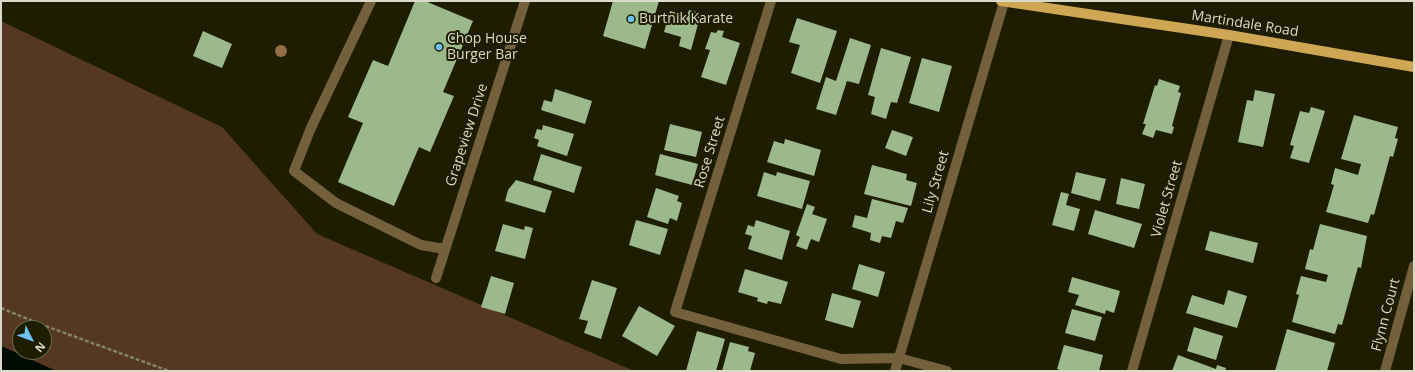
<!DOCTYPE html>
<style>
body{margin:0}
#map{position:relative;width:1415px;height:372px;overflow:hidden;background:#1e1d00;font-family:"Open Sans",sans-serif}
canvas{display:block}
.frame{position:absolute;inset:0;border:2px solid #dadac8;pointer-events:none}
.north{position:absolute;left:12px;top:320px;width:40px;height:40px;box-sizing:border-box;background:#1e1d00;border:1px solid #696950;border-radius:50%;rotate:132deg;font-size:11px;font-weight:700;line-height:16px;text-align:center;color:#dadac8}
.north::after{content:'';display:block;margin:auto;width:14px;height:18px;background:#6ec2f3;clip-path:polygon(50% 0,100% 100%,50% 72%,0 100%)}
</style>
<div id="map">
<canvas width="1415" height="372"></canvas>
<div class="frame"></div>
<div class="north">N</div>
</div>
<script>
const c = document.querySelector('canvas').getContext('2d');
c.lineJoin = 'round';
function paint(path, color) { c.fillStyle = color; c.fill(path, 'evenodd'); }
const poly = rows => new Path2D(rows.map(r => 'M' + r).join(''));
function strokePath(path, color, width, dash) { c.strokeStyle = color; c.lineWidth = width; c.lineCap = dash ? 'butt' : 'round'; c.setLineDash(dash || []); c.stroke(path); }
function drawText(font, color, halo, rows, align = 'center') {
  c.font = font + ' "Open Sans",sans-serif'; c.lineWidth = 4; c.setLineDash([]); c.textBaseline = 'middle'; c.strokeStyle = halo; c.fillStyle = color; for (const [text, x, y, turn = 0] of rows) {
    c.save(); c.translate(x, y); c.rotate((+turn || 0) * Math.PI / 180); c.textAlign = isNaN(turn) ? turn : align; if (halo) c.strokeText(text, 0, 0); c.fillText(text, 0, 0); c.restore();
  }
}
paint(poly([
 [1,21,222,127,317,234,634,371,56,371,1,346],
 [20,328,44,328,44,352,20,352]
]), '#543822');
paint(poly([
 [1,346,27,358,56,371,1,371]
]), '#000b03');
paint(poly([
 [415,1,425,1,473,21,443,92,454,96,430,152,419,147,394,206,338,182,363,123,348,117,373,60,388,66],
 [613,1,659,1,645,49,603,36],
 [689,10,701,13,691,50,679,46,681,37,664,32,670,11,687,16],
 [797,18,837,31,820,83,791,73,800,45,789,42],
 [718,30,724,31,722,37,740,43,726,85,701,77,710,50,705,49,711,32,716,33],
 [203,31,232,44,222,68,193,56],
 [850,38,871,45,859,84,847,81,836,115,816,109,826,77,836,81],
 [881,48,911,57,897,103,891,102,886,119,871,114,875,97,868,95],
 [922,58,952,66,939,112,909,103],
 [1159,79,1180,86,1178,92,1181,93,1172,126,1174,127,1172,134,1156,130,1153,138,1142,134,1146,124,1143,124,1155,85,1157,86],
 [555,89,592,101,585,124,541,110,544,100,552,102],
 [1255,90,1275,94,1263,147,1238,142,1247,100,1253,101],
 [1311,107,1325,111,1309,163,1290,158,1294,146,1290,145,1300,111,1309,113],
 [1354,115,1398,127,1395,138,1398,139,1393,157,1390,156,1374,215,1371,214,1368,223,1326,212,1334,185,1331,184,1335,168,1358,175,1361,164,1341,159],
 [670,124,702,132,696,157,664,150],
 [543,125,574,134,567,156,537,146,539,140,534,138,537,129,542,130],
 [892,130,913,137,906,156,885,148],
 [785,139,821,150,814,176,767,162,774,141,784,144],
 [541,154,582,167,574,193,533,180],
 [660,154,698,164,692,185,655,175],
 [872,165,907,174,906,180,917,183,911,206,864,194],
 [764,172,776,176,777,172,810,181,802,209,757,196],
 [1076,172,1106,179,1100,201,1071,193],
 [1121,178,1145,184,1139,209,1116,204],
 [516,180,552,191,545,213,505,201,508,190],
 [656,188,679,196,677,201,682,203,677,221,670,218,668,224,647,217],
 [1061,192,1069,194,1066,205,1080,209,1074,231,1052,225],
 [872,199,908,208,903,223,896,221,891,238,882,236,880,243,870,240,871,233,852,227,855,215,867,218],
 [807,204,815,207,812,214,827,219,819,242,811,239,807,250,796,246,800,237,796,235],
 [1095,210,1142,224,1134,248,1088,234],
 [636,220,668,229,660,255,629,245],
 [756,220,790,231,782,260,748,249,752,236,745,234,748,225,754,227],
 [503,224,524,230,525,226,533,228,525,259,495,251],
 [1320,224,1367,236,1361,268,1358,267,1342,325,1338,324,1335,334,1292,322,1299,295,1296,294,1301,276,1326,282,1328,275,1305,269,1310,249,1313,250],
 [1210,231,1258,243,1253,263,1205,250],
 [859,264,885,272,878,297,852,289],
 [745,269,788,282,781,304,768,301,767,304,757,301,758,298,738,292],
 [491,276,514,283,505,314,481,307],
 [1072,277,1120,291,1114,313,1106,310,1105,314,1075,305,1079,295,1068,292],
 [592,280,617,288,601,339,584,333,588,321,579,319],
 [1228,290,1247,296,1237,328,1186,313,1192,295,1224,305],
 [832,293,861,301,853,328,825,320],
 [639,306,675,326,657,356,622,336],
 [1072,309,1102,317,1095,341,1065,333],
 [1194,327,1223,336,1216,360,1187,351],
 [1287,329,1335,343,1327,371,1275,371],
 [697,331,725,339,716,371,686,371],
 [730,342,749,347,748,351,755,353,750,371,722,371],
 [1064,345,1103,355,1099,371,1063,371,1057,369],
 [1178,355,1216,369,1217,365,1226,368,1225,371,1172,371]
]), '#9cb98b');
strokePath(poly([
 [1,308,40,324,169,371]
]), '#82816a', 2.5, [4, 2]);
strokePath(poly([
 [371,1,310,130,294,171,336,203,421,245,445,249],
 [771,1,675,312,841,359,899,358,947,371],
 [436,278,525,1],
 [895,371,1004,2],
 [1132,371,1229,35],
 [1385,371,1414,266]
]), '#74613b', 10);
strokePath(poly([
 [1001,1,1229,35,1414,67]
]), '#cfa654', 10);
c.fillStyle = '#946e46';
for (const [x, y] of [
 [281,51]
]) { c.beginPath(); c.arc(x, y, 6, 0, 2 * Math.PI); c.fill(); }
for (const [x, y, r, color] of [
 [631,19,4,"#6ec2f3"],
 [439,47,4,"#6ec2f3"]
]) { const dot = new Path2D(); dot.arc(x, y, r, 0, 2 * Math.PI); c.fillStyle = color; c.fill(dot); strokePath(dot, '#1e1d00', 1.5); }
drawText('14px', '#dadac8', '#1e1d00', [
 ["Burtnik Karate",639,19],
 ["Chop House",447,39],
 ["Burger Bar",447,55]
], 'left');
drawText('14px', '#dadac8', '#1e1d00', [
 ["Martindale Road",1245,24,9],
 ["Grapeview Drive",467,135,-72],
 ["Rose Street",710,152,-73],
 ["Lily Street",936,182,-74],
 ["Violet Street",1167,199,-74],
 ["Flynn Court",1386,315,-75]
]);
</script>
